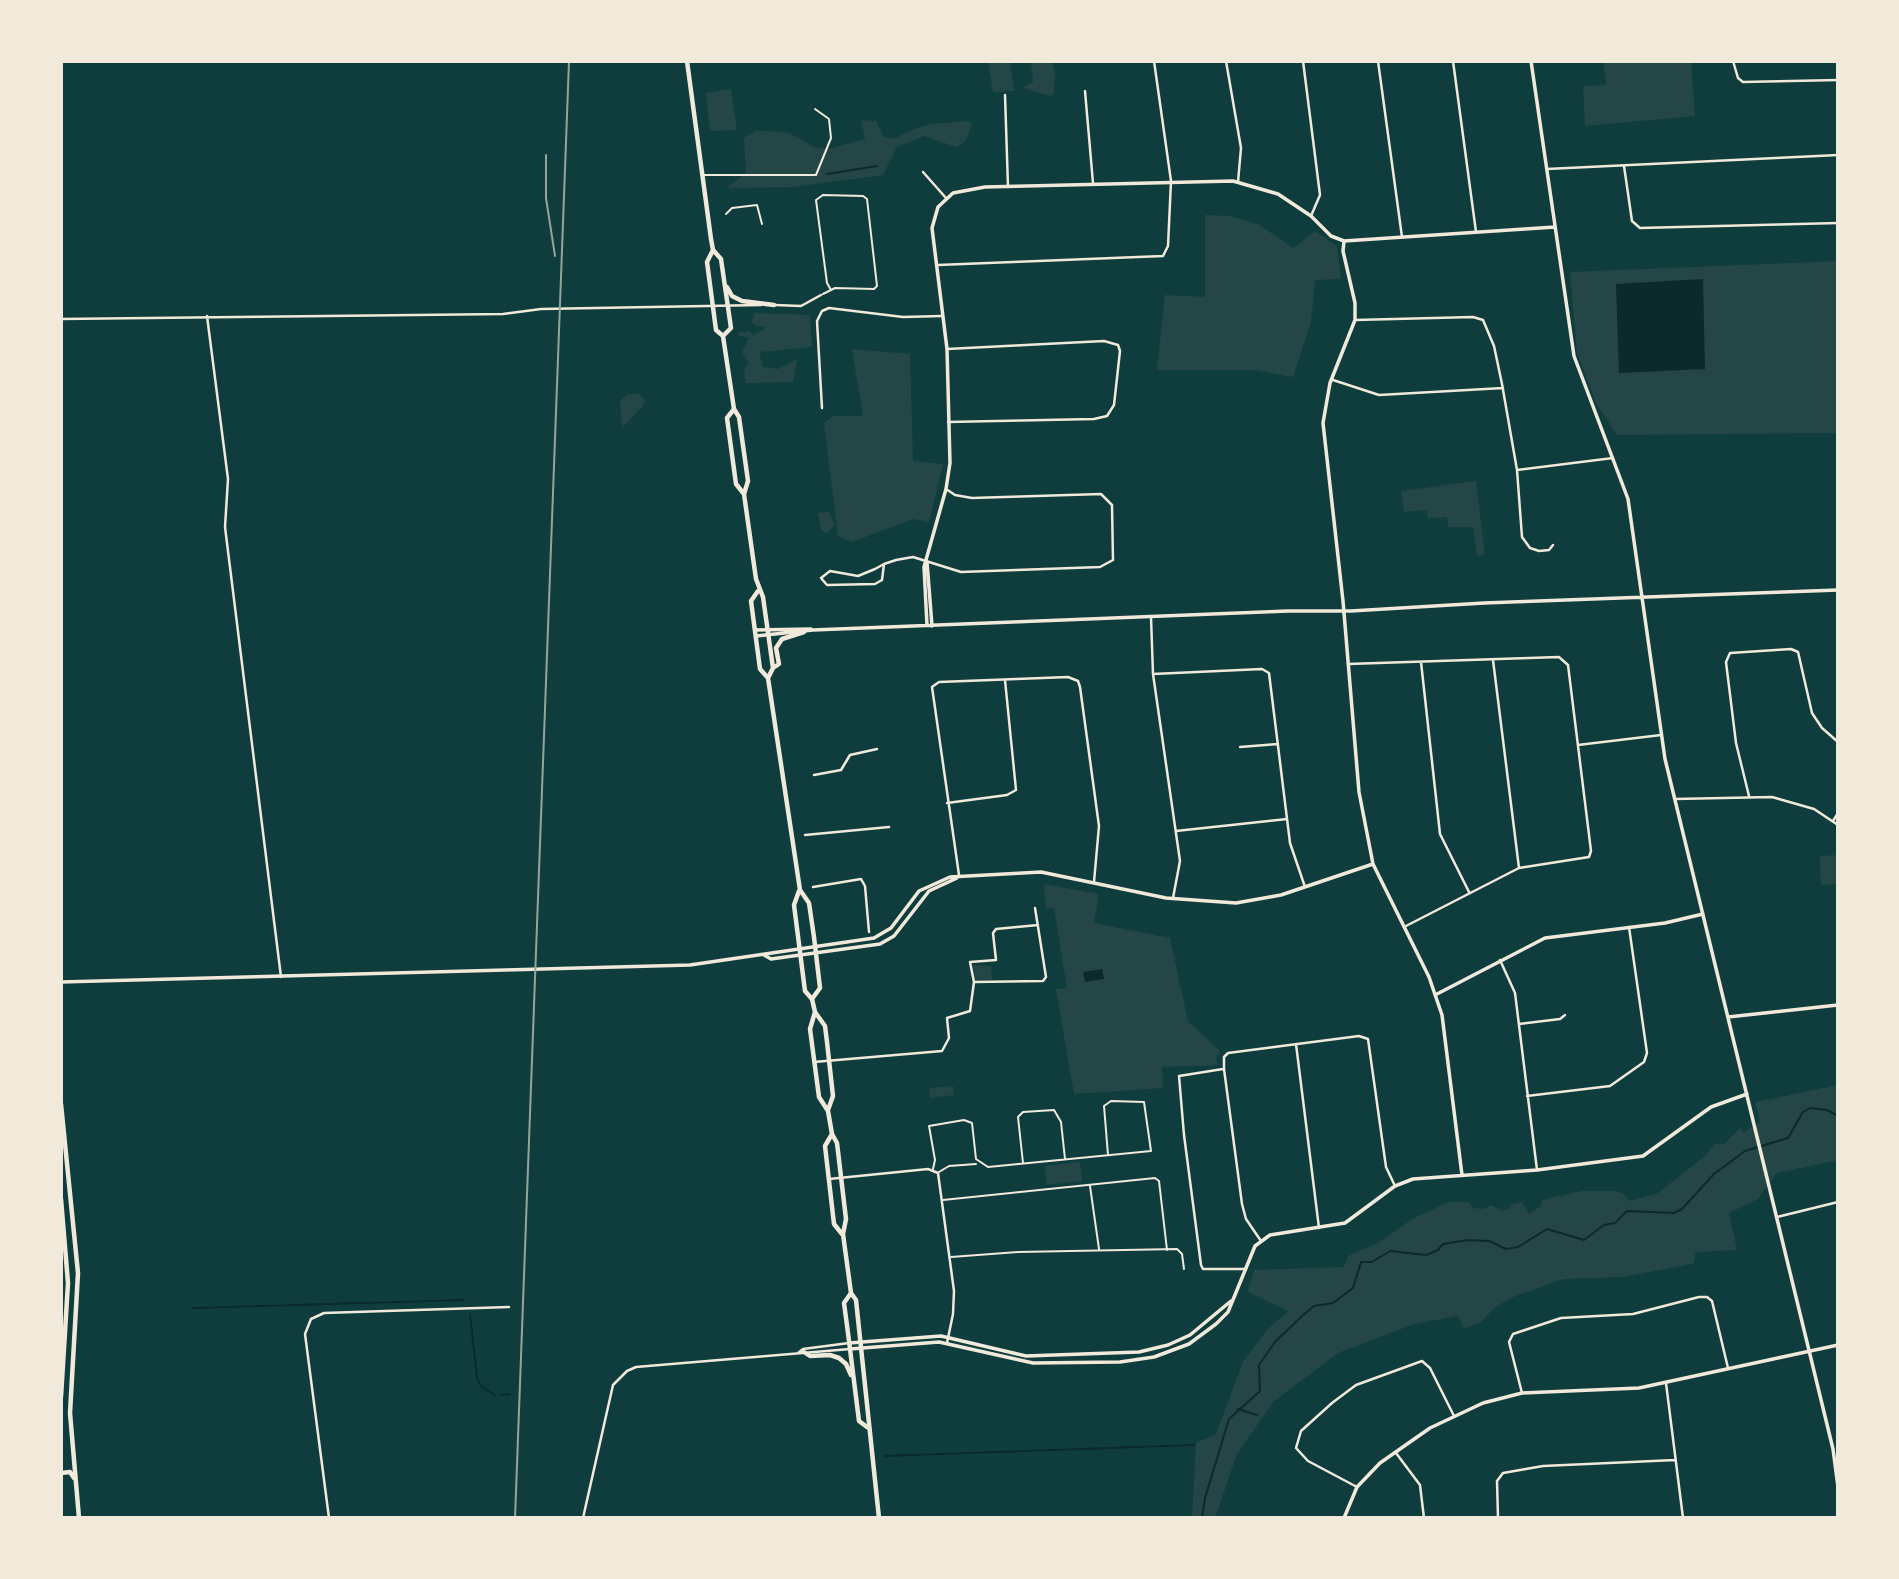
<!DOCTYPE html>
<style>
body{margin:0}
#map{position:relative;width:1899px;height:1579px;overflow:hidden;background:#0f3d3e;font-family:"Open Sans",sans-serif}
canvas{display:block}
.frame{position:absolute;inset:0;border:63px solid #f1e9da;pointer-events:none}
</style>
<div id="map">
<canvas width="1899" height="1579"></canvas>
<div class="frame"></div>
</div>
<script>
const c = document.querySelector('canvas').getContext('2d');
c.lineJoin = 'round';
function paint(path, color) { c.fillStyle = color; c.fill(path, 'evenodd'); }
const poly = rows => new Path2D(rows.map(r => 'M' + r).join(''));
function strokePath(path, color, width, dash) { c.strokeStyle = color; c.lineWidth = width; c.lineCap = dash ? 'butt' : 'round'; c.setLineDash(dash || []); c.stroke(path); }
paint(poly([
 [988,61,1010,61,1014,91,993,92],
 [1031,61,1052,61,1055,73,1054,93,1050,96,1022,88,1033,82],
 [1603,61,1691,61,1695,116,1585,126,1583,86,1606,85],
 [731,89,737,130,710,131,706,93],
 [861,120,876,121,884,137,894,139,914,129,931,124,968,121,972,124,965,142,956,147,924,136,897,147,883,175,793,187,726,188,746,173,744,138,756,130,789,133,816,148,829,149,865,139],
 [1205,215,1229,216,1258,224,1293,248,1315,231,1337,246,1341,279,1315,280,1311,322,1293,377,1255,370,1157,370,1165,295,1205,297],
 [1838,261,1838,433,1617,435,1596,403,1577,353,1570,272],
 [755,313,810,315,812,347,759,352,763,367,778,369,797,359,793,382,746,383,744,369,749,363,742,352,749,338,739,336,738,333,750,331,753,336,767,327,756,326,751,322],
 [852,349,910,354,913,461,943,464,929,522,913,519,852,542,838,536,824,423,833,416,863,416],
 [627,394,638,394,645,400,643,406,622,428,620,401],
 [1476,481,1485,555,1477,556,1473,527,1448,527,1447,517,1428,518,1427,510,1404,512,1401,491],
 [829,512,835,525,827,533,821,530,818,513],
 [1838,855,1838,884,1821,885,1820,856],
 [1044,884,1099,894,1094,923,1170,938,1188,1021,1220,1051,1216,1058,1218,1065,1162,1067,1163,1088,1074,1094,1056,989,1067,988,1054,908,1046,909],
 [974,965,991,966,992,980,975,980],
 [1838,1085,1838,1160,1777,1173,1758,1199,1729,1213,1737,1250,1696,1252,1693,1264,1622,1277,1563,1279,1513,1297,1494,1308,1480,1323,1464,1328,1458,1316,1414,1324,1338,1353,1274,1401,1237,1454,1215,1518,1192,1518,1196,1443,1216,1434,1243,1362,1266,1331,1288,1311,1248,1292,1254,1270,1344,1267,1348,1256,1380,1242,1412,1219,1449,1202,1469,1202,1473,1208,1484,1209,1491,1205,1503,1211,1509,1209,1511,1204,1522,1202,1529,1214,1541,1206,1542,1200,1581,1191,1616,1191,1624,1194,1629,1201,1658,1193,1706,1155,1714,1144,1724,1144,1741,1127,1743,1133,1760,1122,1755,1102],
 [953,1086,954,1095,930,1098,929,1088],
 [1080,1162,1082,1181,1047,1185,1045,1166]
]), '#244646');
paint(poly([
 [1703,279,1705,369,1619,373,1616,284],
 [1102,969,1104,979,1085,982,1083,972]
]), '#0a2a2b');
strokePath(poly([
 [827,174,877,166],
 [193,1308,464,1300],
 [470,1315,477,1378,481,1386,495,1395],
 [501,1395,510,1394],
 [1238,1409,1257,1415],
 [885,1456,1194,1445],
 [1202,1518,1205,1498,1229,1419,1260,1391,1259,1365,1275,1342,1302,1316,1314,1306,1333,1303,1353,1288,1361,1262,1372,1262,1390,1251,1426,1255,1438,1250,1443,1244,1468,1240,1489,1241,1506,1249,1518,1247,1547,1229,1584,1240,1604,1225,1615,1223,1627,1211,1674,1213,1682,1209,1714,1174,1745,1151,1788,1138,1803,1112,1810,1108,1827,1110,1838,1116]
]), '#0a2a2b', 2);
strokePath(poly([
 [704,175,816,175,831,138,829,119,815,109],
 [726,214,732,208,757,205,762,224],
 [823,294,835,288,874,289,877,286,867,199,863,196,823,195,816,200,827,283,831,290],
 [1023,1163,1018,1117,1023,1112,1054,1110,1061,1122,1065,1159],
 [933,1169,935,1160,929,1126,964,1120,972,1123,976,1159,988,1167,1151,1151,1144,1102,1111,1101,1104,1106,1108,1155],
 [939,1172,949,1166,976,1164],
 [1090,1186,1099,1249],
 [943,1200,1155,1178,1159,1181,1167,1250],
 [951,1257,1018,1252,1177,1249,1182,1254,1184,1269]
]), '#f1e9da', 2);
strokePath(poly([
 [814,775,841,770,850,755,877,749],
 [805,835,889,827],
 [813,887,861,879,865,886,869,932]
]), '#f1e9da', 2.5);
strokePath(poly([
 [1226,61,1241,148,1238,182],
 [1303,61,1320,195,1311,216],
 [1378,61,1402,237],
 [1453,61,1476,232],
 [1733,61,1738,78,1743,82,1838,80],
 [1085,91,1093,183],
 [1005,95,1008,187],
 [1624,166,1632,221,1640,228,1838,223],
 [1547,169,1838,155],
 [923,172,946,198],
 [938,265,1163,256,1168,246,1171,181,1154,61],
 [775,305,801,306,821,295],
 [207,316,228,479,225,527,281,977],
 [61,319,503,314,541,309,761,305],
 [1355,320,1473,317,1483,320,1494,346,1502,384,1517,470,1522,537,1530,548,1539,551,1549,550,1553,545],
 [947,349,1104,341,1118,345,1120,351,1114,405,1107,416,1094,419,948,422],
 [1333,380,1379,395,1503,388],
 [822,408,817,321,822,311,829,308,903,317,942,316],
 [1517,470,1613,458],
 [884,564,882,580,875,584,827,585,821,578,830,571,858,576,875,569,884,564,896,560,913,557,961,572,1100,567,1113,560,1112,505,1101,494,972,498,955,495,946,489],
 [1151,617,1153,674,1180,861,1173,898],
 [1493,660,1519,868],
 [1421,662,1440,834,1469,892],
 [1348,664,1559,657,1568,665,1591,851,1589,857,1519,868,1404,927],
 [1153,674,1262,669,1269,673,1290,843,1305,887],
 [1578,745,1661,735],
 [1240,747,1278,744],
 [1749,796,1736,743,1726,662,1730,653,1791,649,1798,652,1812,713,1822,728,1838,742],
 [1675,799,1772,797,1814,809,1838,825],
 [947,803,1007,795,1016,790,1005,680],
 [1833,821,1838,813],
 [1176,831,1287,819],
 [959,875,932,687,939,682,1068,677,1078,681,1080,687,1099,826,1094,882],
 [1500,960,1515,993,1537,1170],
 [974,982,1043,981,1046,977,1035,908],
 [1519,1024,1560,1019,1565,1015],
 [1296,1044,1319,1228],
 [814,1062,942,1051,949,1038,947,1018,970,1011,974,982,970,962,996,960,993,933,996,929,1038,925],
 [1223,1069,1179,1076,1184,1135,1201,1265,1203,1269,1246,1269],
 [1527,1096,1610,1086,1644,1062,1647,1053,1629,927],
 [829,1179,928,1169,938,1173,954,1291,953,1314,947,1343],
 [1777,1217,1838,1202],
 [1261,1241,1246,1219,1242,1204,1224,1069,1224,1057,1228,1053,1359,1036,1368,1039,1386,1167,1395,1186],
 [798,1353,803,1349,849,1343],
 [1666,1383,1683,1518],
 [1522,1393,1509,1342,1513,1334,1561,1318,1633,1314,1699,1297,1707,1297,1712,1301,1728,1368],
 [1396,1453,1420,1485,1424,1518],
 [1357,1487,1308,1461,1296,1448,1301,1431,1332,1403,1356,1385,1422,1361,1430,1368,1454,1416],
 [329,1518,305,1334,311,1319,324,1313,509,1307],
 [583,1518,613,1385,627,1371,636,1367,850,1349],
 [1498,1518,1497,1481,1503,1473,1543,1466,1675,1460]
]), '#f1e9da', 2.5);
strokePath(poly([
 [1531,61,1574,356,1628,499,1665,759,1833,1449,1838,1487],
 [1344,241,1343,251,1355,303,1355,320,1330,383,1323,423,1343,601,1359,792,1373,864,1429,977,1442,1015,1462,1175],
 [927,562,932,626],
 [927,625,924,567,946,489,950,463,947,349,932,228,938,207,953,193,985,187,1233,181,1278,194,1311,216,1331,236,1344,241,1555,227],
 [755,630,811,629],
 [756,636,813,630,1288,611,1351,611,1484,603,1838,590],
 [764,955,771,959,880,944,894,936,929,891,957,878],
 [61,982,690,965,874,938,891,928,919,891,950,877,1041,872,1166,898,1236,903,1281,895,1373,864],
 [1437,994,1545,938,1665,923,1703,914],
 [1728,1017,1838,1005],
 [849,1343,941,1336,1026,1356,1139,1352,1168,1345,1190,1335,1231,1301],
 [850,1349,939,1342,1033,1363,1120,1362,1154,1357,1189,1344,1216,1324,1228,1312,1255,1246,1270,1235,1345,1223,1395,1186,1413,1179,1537,1170,1643,1156,1711,1107,1747,1094],
 [1344,1518,1357,1487,1380,1463,1430,1428,1483,1403,1522,1393,1639,1388,1838,1345]
]), '#f1e9da', 3.5);
strokePath(poly([
 [61,1104,78,1273,70,1413,79,1518],
 [61,1199,68,1283,61,1397],
 [61,1473,70,1472,74,1478]
]), '#f1e9da', 4.5);
strokePath(poly([
 [687,61,711,239,713,250,721,259,731,328,723,336],
 [713,250,707,262,716,330,723,336,734,409,739,417,748,481,744,494],
 [727,287,732,296,742,301,774,305],
 [734,409,727,418,736,484,744,494,756,579,763,597,773,668,768,678],
 [758,591,751,601,760,669,768,678,800,890,809,903,814,937,820,988,812,999],
 [773,668,779,664,776,648,782,639,804,632],
 [799,891,794,905,805,991,812,999,815,1012,825,1026,827,1042,833,1096,828,1110],
 [815,1012,810,1029,819,1097,828,1111,832,1134,837,1143,846,1219,843,1234,851,1293,856,1300,879,1518],
 [832,1134,825,1146,834,1224,842,1234],
 [851,1293,844,1303,848,1333,859,1421,867,1427],
 [804,1352,810,1356,830,1355,839,1358,846,1364,851,1375]
]), '#f1e9da', 4.5);
strokePath(poly([
 [546,155,546,198,555,256],
 [515,1518,569,61]
]), '#97a49c', 2);
</script>
